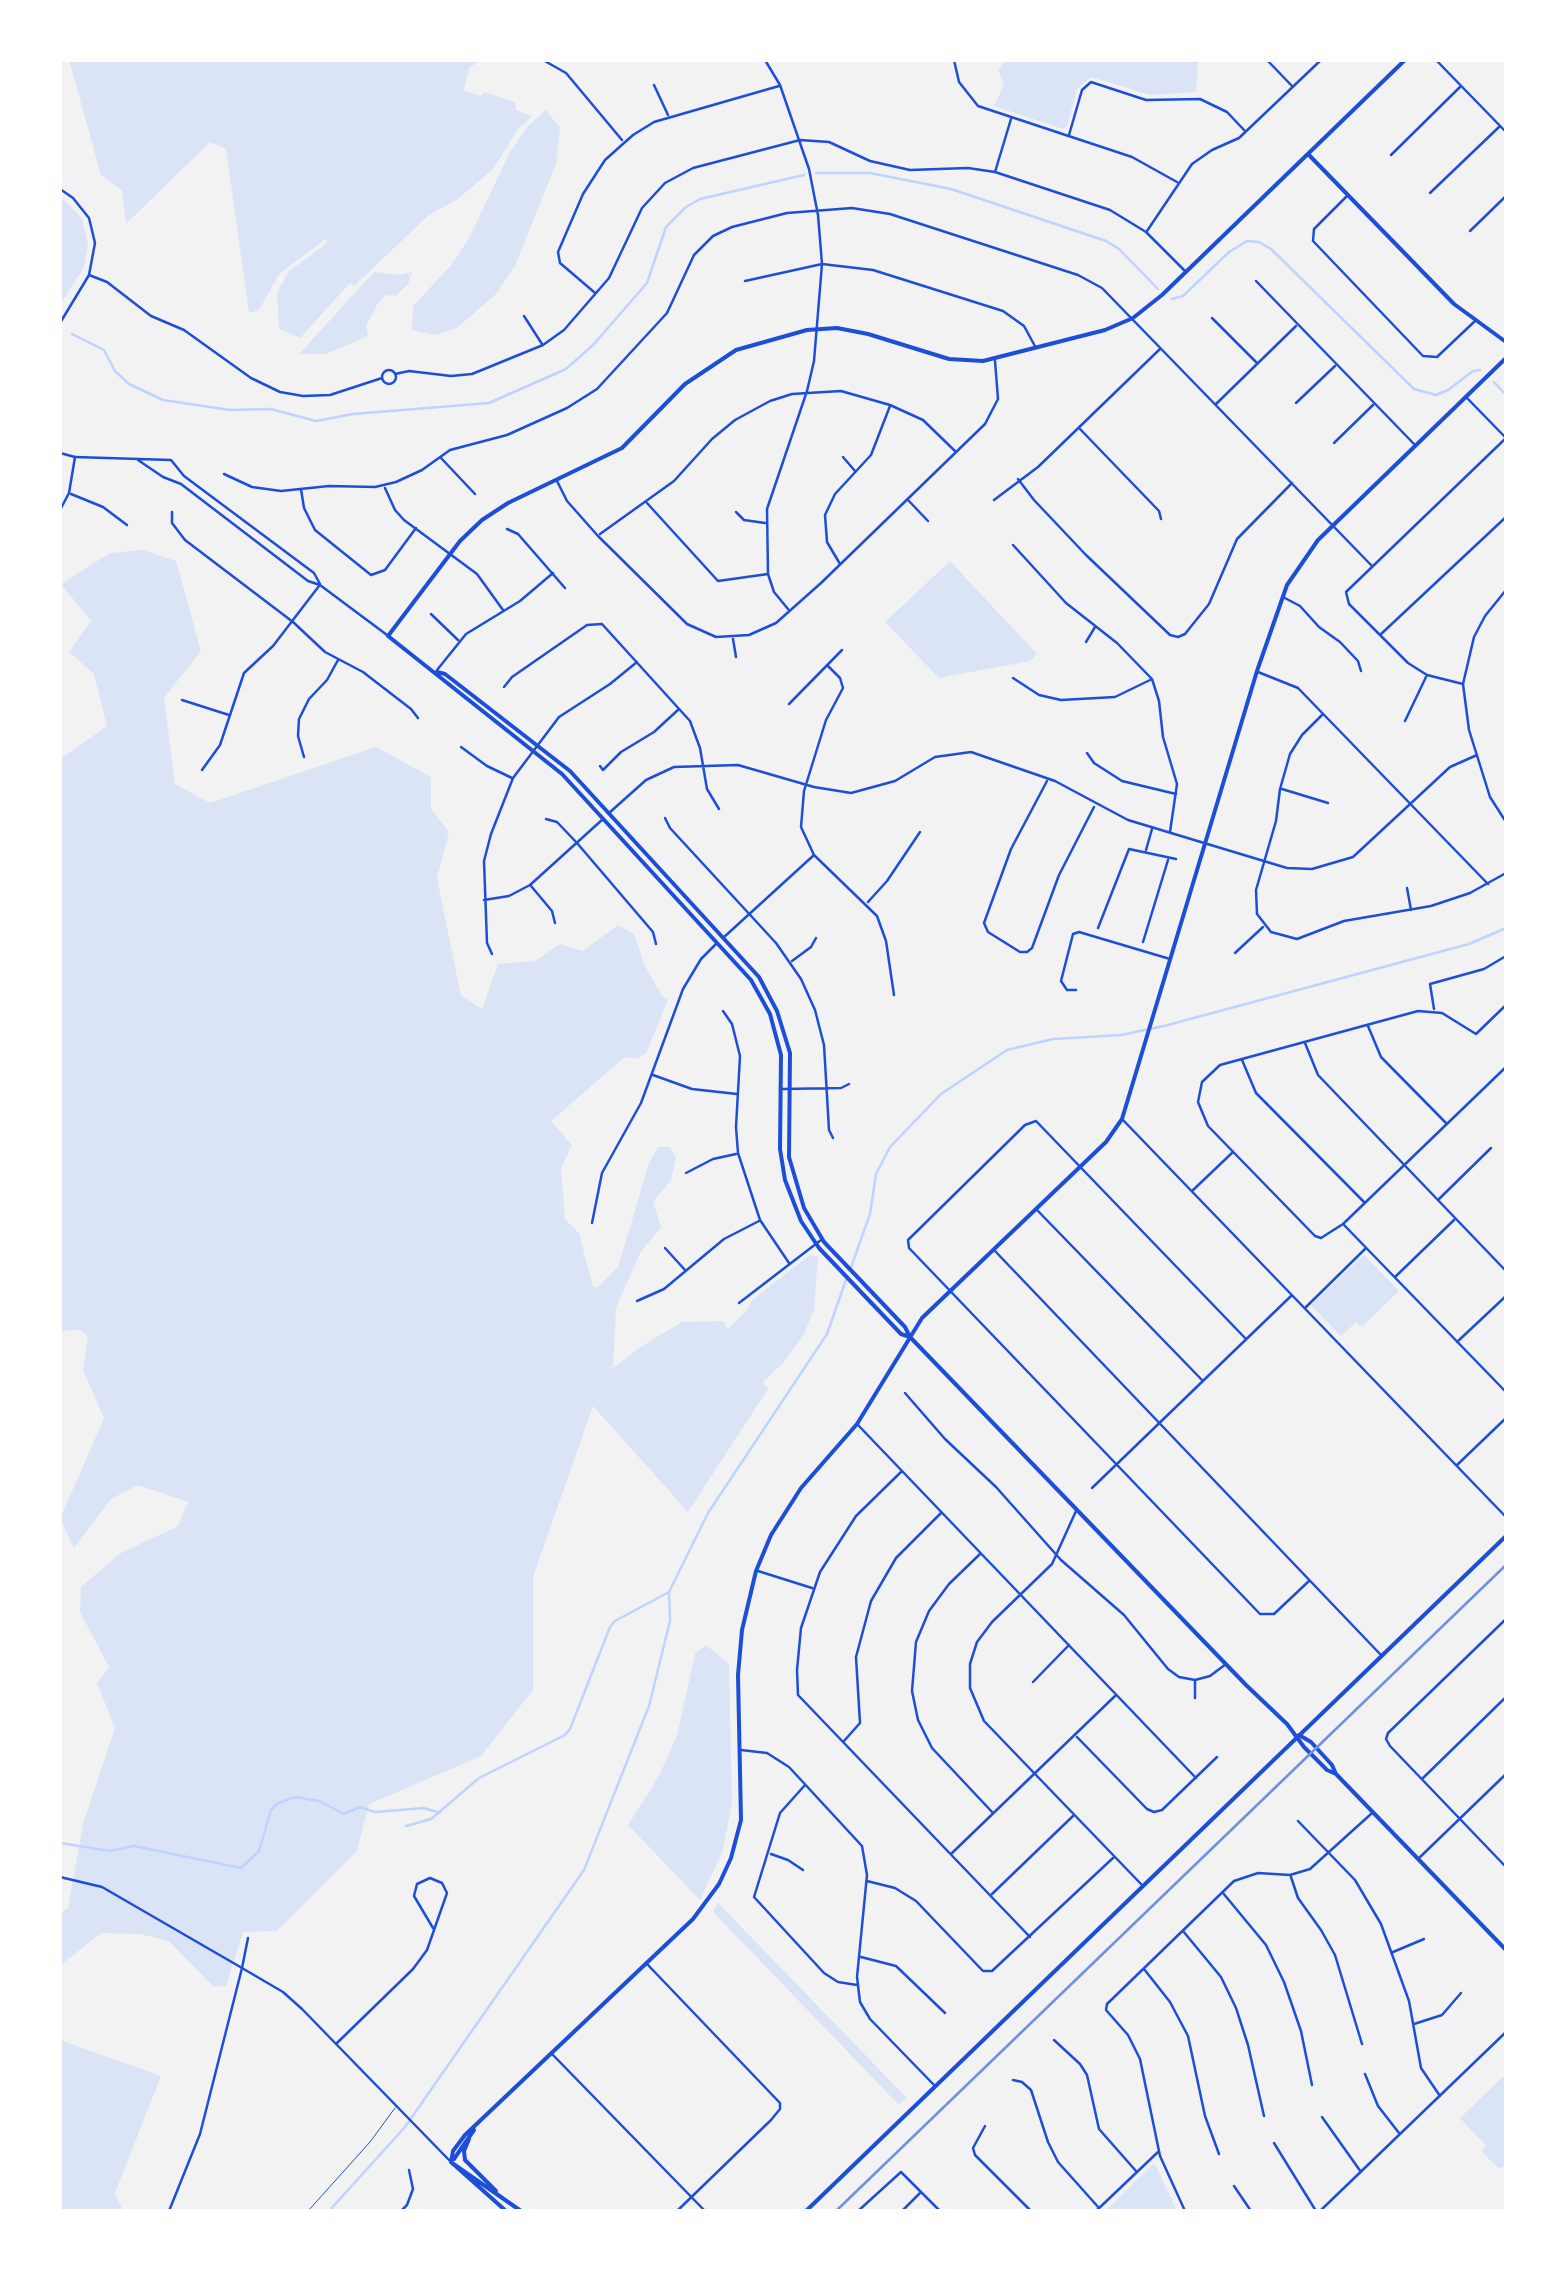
<!DOCTYPE html>
<style>
body{margin:0}
#map{position:relative;width:1566px;height:2271px;overflow:hidden;background:#f2f2f2;font-family:Ubuntu,sans-serif}
canvas{display:block}
.frame{position:absolute;inset:0;border:62px solid #fff;pointer-events:none}
</style>
<div id="map">
<canvas width="1566" height="2271"></canvas>
<div class="frame"></div>
</div>
<script>
const c = document.querySelector('canvas').getContext('2d');
c.lineJoin = 'round';
function paint(path, color) { c.fillStyle = color; c.fill(path, 'evenodd'); }
const poly = rows => new Path2D(rows.map(r => 'M' + r).join(''));
function strokePath(path, color, width, dash) { c.strokeStyle = color; c.lineWidth = width; c.lineCap = dash ? 'butt' : 'round'; c.setLineDash(dash || []); c.stroke(path); }
paint(poly([
 [69,60,481,60,469,68,464,90,480,96,485,92,515,102,516,110,532,116,519,128,493,169,458,199,429,215,354,286,350,283,300,338,279,329,277,293,288,272,327,243,326,239,280,273,259,310,249,313,226,149,210,142,126,224,122,191,101,175],
 [1005,60,1198,60,1196,92,1150,95,1091,77,1077,89,1067,126,1063,129,994,106,1004,85,998,70],
 [546,110,560,128,556,164,515,266,496,294,457,328,435,335,412,330,413,306,452,264,469,238,510,152,528,126],
 [60,196,82,218,88,245,84,267,60,305],
 [374,272,399,275,412,272,408,284,396,296,385,295,377,305,366,326,368,336,326,354,299,354],
 [143,550,176,561,201,651,164,698,175,784,210,803,376,747,431,777,431,809,449,832,437,878,461,996,482,1009,498,964,535,961,560,944,583,951,618,925,634,934,645,966,662,996,668,1000,646,1053,637,1059,625,1057,551,1121,572,1145,561,1168,565,1219,579,1233,593,1287,598,1287,618,1267,649,1163,658,1147,670,1147,676,1158,671,1180,653,1202,661,1227,640,1253,616,1308,613,1368,642,1346,682,1322,724,1321,727,1330,748,1309,751,1301,810,1255,818,1256,814,1309,804,1334,783,1363,763,1382,768,1389,688,1512,593,1406,533,1577,533,1690,481,1756,369,1804,357,1851,277,1931,243,1932,226,1986,214,1987,169,1941,140,1934,101,1933,62,1964,60,1971,60,1913,68,1908,83,1824,115,1728,97,1683,109,1667,80,1612,81,1587,119,1554,178,1526,188,1502,138,1485,111,1499,74,1548,60,1519,104,1418,83,1370,88,1336,80,1330,60,1331,60,759,107,726,94,674,69,652,91,621,61,584,110,553],
 [950,561,1037,654,1030,661,939,678,885,622],
 [1364,1255,1399,1291,1362,1327,1356,1322,1341,1336,1311,1305],
 [706,1645,729,1664,732,1802,723,1850,700,1900,628,1825,659,1776,677,1735,695,1654],
 [718,1903,907,2098,899,2105,713,1912],
 [60,2040,161,2076,115,2193,123,2211,60,2211],
 [1506,2074,1506,2164,1499,2169,1481,2151,1486,2146,1460,2118],
 [1155,2164,1177,2211,1105,2211,1152,2165]
]), '#dbe4f7');
strokePath(poly([
 [816,173,870,173,951,189,1106,241,1119,249,1158,289],
 [1172,299,1183,296,1229,252,1247,241,1259,242,1271,249,1414,389,1436,395,1448,390,1473,371,1480,370],
 [72,334,104,350,115,371,129,384,163,400,230,410,271,409,316,421,353,414,489,403,566,369,594,344,647,283,666,227,686,207,700,199,804,175],
 [1494,382,1506,395],
 [850,1270,870,1214,876,1174,890,1147,941,1094,1007,1050,1053,1039,1121,1035,1164,1026,1469,944,1506,928],
 [406,1826,431,1819,479,1778,565,1735,570,1729,610,1627,615,1621,669,1592],
 [60,1843,110,1851,134,1846,241,1868,259,1851,271,1810,278,1803,296,1797,319,1801,344,1814,360,1807,375,1812,424,1808,440,1813],
 [329,2211,405,2127,584,1870,649,1706,670,1621,669,1592,708,1513,827,1334,847,1277]
]), '#bfd3fe', 2.5);
strokePath(poly([
 [308,2211,370,2142,395,2108]
]), '#1d4ed8', 1);
strokePath(poly([
 [543,60,566,73,622,140],
 [765,60,780,85,809,169,818,215,822,264,814,361,807,391,767,509,768,574,774,592,788,609],
 [954,60,959,82,978,106,1132,157,1177,182],
 [1267,60,1292,86],
 [1436,60,1506,132],
 [654,85,668,115],
 [1069,135,1082,90,1091,82,1146,100,1200,99,1227,112,1245,131],
 [1391,155,1460,87],
 [995,172,1011,119],
 [60,189,73,198,89,218,95,243,89,275,60,323],
 [1430,193,1499,127],
 [1347,196,1314,229,1313,241,1423,356,1437,357,1475,321],
 [1147,231,1192,164,1212,150,1239,138,1321,60],
 [1470,231,1506,196],
 [89,275,107,282,151,316,184,330,251,378,280,392,303,396,330,395,382,378],
 [745,281,822,264,873,270,1003,311,1024,326,1036,348],
 [1256,281,1415,445],
 [594,292,560,263,558,252,583,194,605,160,633,135,654,122,779,86],
 [524,316,542,344],
 [1212,318,1257,363],
 '382 377a7 7 0 1 1 14 0a7 7 0 1 1-14 0Z',
 [395,374,409,371,451,376,472,374,543,345,564,330,609,278,642,208,665,183,693,168,800,140,829,142,870,161,910,170,968,168,995,172,1110,210,1146,232,1185,271],
 [1467,398,1506,438],
 [1296,403,1335,366],
 [1216,404,1296,326],
 [1080,429,1159,511,1161,519],
 [1334,443,1373,405],
 [60,453,75,457,69,493,60,510],
 [843,457,855,471],
 [441,458,475,494],
 [224,474,252,487,281,491,329,486,375,487,396,482,422,470,450,450,507,435,567,408,597,389,667,313,694,255,713,236,732,227,787,213,852,208,890,214,1078,275,1102,288,1372,566],
 [1018,479,1034,500,1086,555,1170,635,1178,637,1185,634,1209,604,1237,539,1292,483],
 [557,481,567,501,598,536,687,624,716,637,749,635,776,623,821,583,985,424,998,399,995,361],
 [385,488,395,510,404,520,477,574,503,610],
 [301,489,304,508,315,530,371,575,385,570,416,528],
 [71,494,103,507,127,525],
 [908,500,928,521],
 [994,500,1038,467,1160,349],
 [647,503,718,581,768,574],
 [172,512,172,523,185,540,293,622,325,652,363,672,411,709,418,718],
 [736,512,744,520,765,523],
 [507,529,518,534,565,588],
 [600,534,674,481,712,439,735,420,770,401,792,394,841,391,890,405,923,420,955,451],
 [1013,545,1066,603,1117,643,1152,679,1159,701,1163,737,1177,784,1170,832],
 [840,564,827,542,825,515,835,494,871,455,890,406],
 [1506,590,1485,616,1474,637,1463,684,1469,730,1490,797,1506,822],
 [1283,597,1300,606,1319,627,1340,642,1358,661,1361,671],
 [431,614,458,640],
 [1380,635,1506,517],
 [733,639,736,657],
 [1086,642,1095,627],
 [827,665,840,678,843,688,826,720,804,791,801,827,814,855,877,916,886,941,894,995],
 [437,670,466,634,520,601,553,573],
 [1258,672,1298,688,1488,884],
 [1013,678,1039,695,1061,700,1115,697,1150,680],
 [1463,684,1427,675,1408,663,1349,604,1346,592,1506,438],
 [504,687,512,677,587,625,602,624,690,721,700,748,707,789,719,809],
 [182,700,229,715],
 [789,704,842,650],
 [1323,714,1302,735,1290,754,1280,789,1276,821,1256,890,1257,914,1271,932,1297,939,1344,921,1431,906,1470,893,1506,873],
 [1405,721,1426,677],
 [461,747,487,766,512,778],
 [1087,753,1094,763,1122,781,1176,794],
 [304,757,298,736,299,719,309,699,327,680,338,660],
 [600,766,603,770,621,752,654,732,679,709],
 [202,770,220,745,244,673,273,646,319,586],
 [1047,781,1011,849,984,923,988,932,1020,952,1027,952,1032,948,1059,875,1094,807],
 [1282,789,1328,803],
 [609,813,646,780,674,767,738,765,814,787,851,793,895,781,935,757,971,752,1055,781,1128,820,1287,868,1312,869,1353,857,1450,767,1477,755],
 [665,818,670,828,776,943,801,979,815,1010,824,1045,829,1130,833,1138],
 [546,819,557,822,577,843,653,932,656,944],
 [1146,850,1152,829],
 [531,886,552,911,555,923],
 [1407,888,1411,910],
 [484,900,509,896,530,885,603,819],
 [868,902,887,881,920,832],
 [1098,928,1129,849,1176,859],
 [723,938,814,855],
 [1143,942,1168,860],
 [1235,953,1263,927],
 [492,954,487,943,484,861,491,834,513,778,559,717,610,684,637,662],
 [792,961,811,947,816,938],
 [1076,990,1067,990,1061,981,1073,934,1079,932,1170,959],
 [1506,1005,1476,1034,1442,1013,1418,1011,1220,1065,1202,1082,1198,1102,1208,1126,1315,1236,1321,1238,1343,1224,1506,1067],
 [1434,1009,1430,984,1484,969,1506,956],
 [723,1011,732,1024,740,1056,736,1127,738,1153,760,1220,789,1263],
 [1368,1026,1381,1057,1446,1123],
 [1305,1043,1318,1075,1506,1271],
 [1242,1060,1256,1093,1365,1203],
 [653,1075,692,1089,737,1094],
 [783,1089,841,1088,849,1084],
 [1123,1120,1506,1517],
 [686,1173,713,1159,736,1154],
 [1192,1191,1233,1152],
 [1439,1199,1491,1148],
 [1037,1210,1202,1380],
 [592,1223,602,1173,641,1103,683,989,701,959,717,943],
 [1344,1225,1506,1392],
 [665,1248,685,1270],
 [995,1251,1380,1654],
 [1395,1277,1454,1220],
 [637,1301,664,1289,724,1239,759,1221],
 [739,1303,821,1240],
 [1306,1307,1365,1249],
 [1246,1339,1036,1121,1025,1125,908,1240,909,1248,1260,1614,1274,1614,1309,1581],
 [1457,1342,1506,1296],
 [905,1393,945,1439,996,1487,1061,1560,1124,1615,1168,1669,1179,1677,1195,1680,1210,1676,1226,1664],
 [858,1425,1196,1778],
 [1457,1465,1506,1418],
 [902,1471,856,1516,820,1572,801,1628,797,1670,798,1695,1030,1937],
 [1092,1488,1291,1296],
 [1076,1511,1052,1564,992,1622,977,1642,970,1664,970,1688,984,1721,1141,1884],
 [980,1554,949,1584,929,1611,916,1642,912,1691,918,1720,932,1748,993,1813],
 [758,1571,812,1588],
 [1506,1619,1388,1733,1386,1739,1390,1746,1506,1867],
 [1195,1680,1195,1698],
 [1033,1682,1069,1645],
 [1077,1737,1147,1809,1154,1812,1162,1810,1217,1757],
 [844,1741,860,1723,856,1657,871,1601,896,1558,941,1513],
 [741,1750,767,1753,789,1767,862,1846,867,1875,857,1977,860,2002,870,2019,935,2086],
 [1422,1779,1506,1697],
 [805,1785,780,1813,754,1897,824,1973,838,1982,857,1985],
 [1298,1821,1355,1880,1381,1924,1409,2001,1421,2068,1440,2096],
 [952,1853,1115,1696],
 [771,1854,788,1860,803,1870],
 [1418,1859,1506,1774],
 [60,1877,102,1887,242,1968,248,1938],
 [1291,1877,1298,1898,1321,1930,1335,1955,1362,2044],
 [867,1881,895,1888,916,1901,983,1971,992,1971,1113,1858],
 [1223,1893,1266,1945,1284,1982,1301,2031,1312,2085],
 [992,1894,1073,1816],
 [1183,1931,1221,1977,1236,2008,1248,2045,1264,2116],
 [1393,1952,1424,1939],
 [861,1957,896,1966,945,2013],
 [648,1965,780,2103,780,2109,771,2120,677,2211],
 [1144,1969,1170,2002,1188,2036,1205,2116,1219,2154],
 [1414,2024,1442,2015,1461,1993],
 [1054,2040,1080,2064,1087,2075,1099,2129,1136,2171],
 [337,2043,413,1969,427,1950,447,1893,442,1883,430,1878,417,1884,414,1896,433,1928],
 [553,2055,705,2211],
 [1365,2074,1378,2106,1399,2133],
 [1013,2080,1022,2082,1031,2090,1048,2142,1058,2162,1099,2208],
 [1322,2117,1361,2172],
 [985,2126,973,2148,975,2155,1031,2211],
 [1274,2143,1316,2211],
 [1234,2186,1251,2211],
 [401,2211,407,2205,413,2189,409,2170],
 [858,2211,901,2172,940,2211],
 [902,2211,920,2193],
 [1096,2211,1158,2152],
 [1185,2211,1160,2156,1140,2059,1128,2035,1106,2010,1107,2004,1234,1881,1258,1873,1290,1875,1310,1869,1371,1814],
 [1320,2211,1506,2032]
]), '#1d4ed8', 2.5);
strokePath(poly([
 [75,457,171,460,184,476,314,573,320,584],
 [138,460,163,477,181,484,308,581,320,585,387,635],
 [169,2211,200,2134,242,1968,283,1992,302,2009,450,2161]
]), '#1d4ed8', 2.5);
strokePath(poly([
 [1405,60,1162,295,1133,318,1105,330,983,361,949,359,868,334,837,328,807,330,736,350,685,384,622,448,508,503,482,520,460,541,388,636,562,774,751,980,770,1014,781,1055,780,1149,785,1180,801,1221,819,1248,901,1334,910,1337,1246,1685,1287,1724,1304,1747,1327,1770,1336,1774,1506,1950],
 [1308,154,1454,304,1506,342],
 [437,672,445,674,570,771,759,977,777,1011,790,1053,789,1157,804,1208,824,1242,905,1327,910,1337],
 [1299,1735,1311,1742,1332,1765,1336,1774],
 [469,2139,464,2151,465,2160,496,2191],
 [454,2159,474,2130],
 [451,2162,453,2151,465,2135,693,1919,719,1884,731,1858,741,1820,738,1675,742,1630,756,1571,771,1535,801,1488,857,1424,922,1318,1106,1142,1122,1119,1257,671,1287,585,1318,540,1506,358],
 [451,2162,506,2211],
 [452,2163,521,2211]
]), '#1d4ed8', 4);
strokePath(poly([
 [806,2211,1506,1536]
]), '#1d4ed8', 4);
strokePath(poly([
 [836,2211,1506,1565]
]), '#7290e2', 2.5);
</script>
